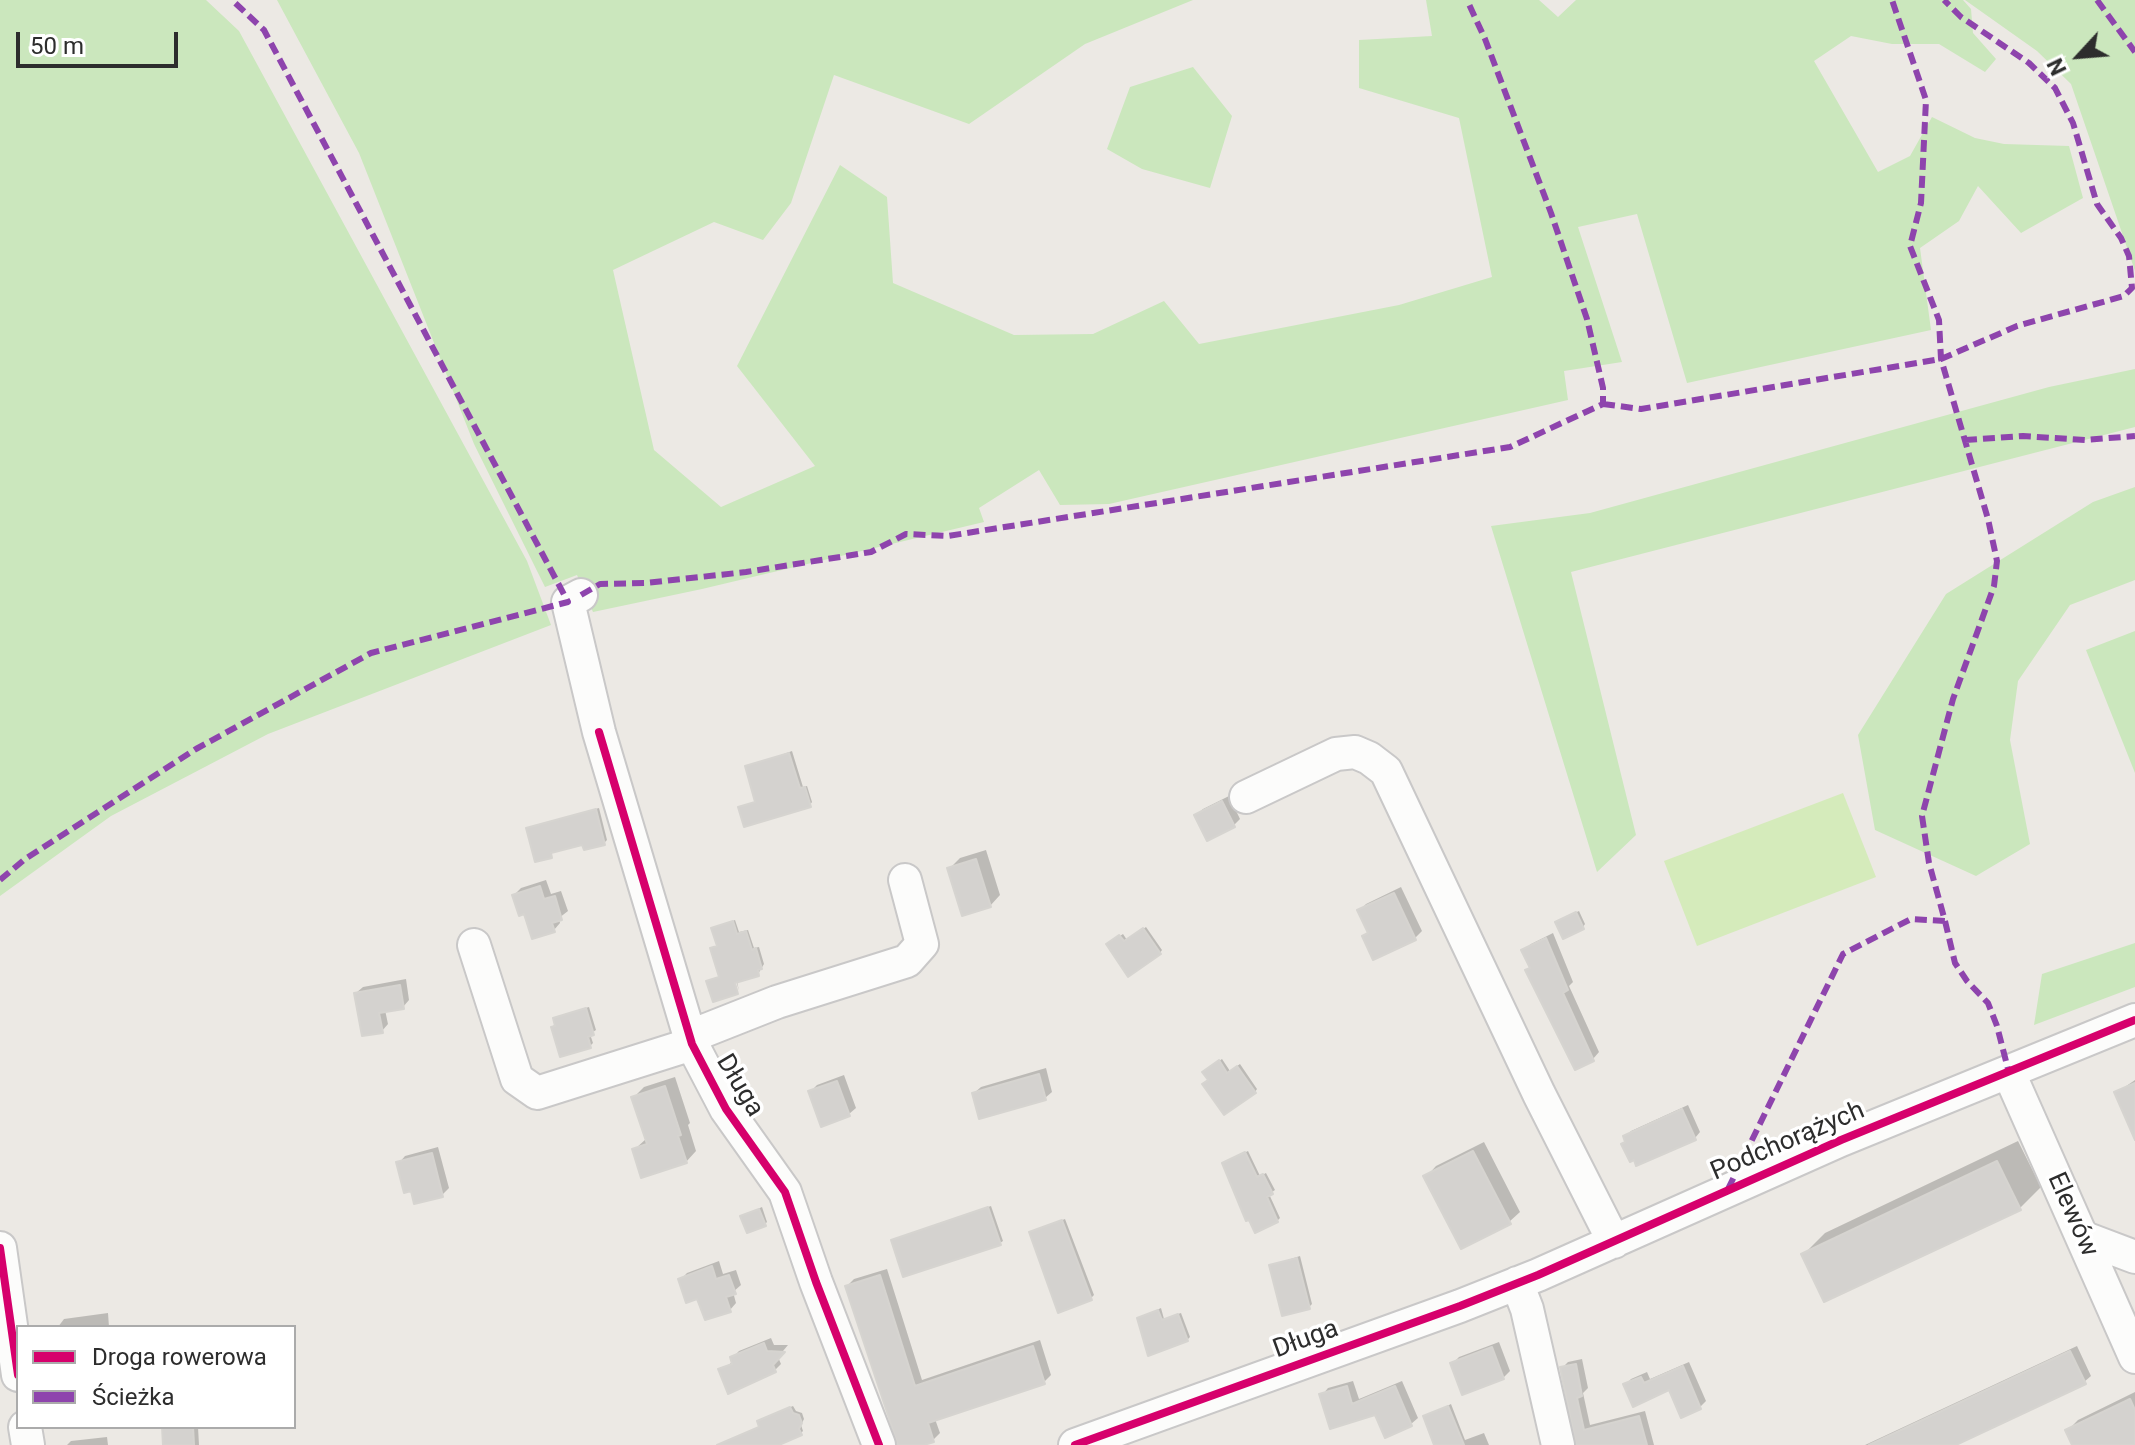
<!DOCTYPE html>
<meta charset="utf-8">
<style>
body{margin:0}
#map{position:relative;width:2135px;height:1445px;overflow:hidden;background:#ece9e4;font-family:Roboto,sans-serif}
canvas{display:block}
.legend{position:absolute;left:16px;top:1325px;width:280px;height:104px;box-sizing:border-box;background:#fff;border:2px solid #ababab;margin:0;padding:10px 14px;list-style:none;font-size:24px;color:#2d2d2d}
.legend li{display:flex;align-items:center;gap:16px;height:40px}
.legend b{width:40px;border:2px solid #ababab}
.north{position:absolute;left:2039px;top:16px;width:80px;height:80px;-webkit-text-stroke:6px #fff;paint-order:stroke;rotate:244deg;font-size:22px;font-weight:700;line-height:32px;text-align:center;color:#2d2d2d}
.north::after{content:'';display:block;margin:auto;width:28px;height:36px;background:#2d2d2d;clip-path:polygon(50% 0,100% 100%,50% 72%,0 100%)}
.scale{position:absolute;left:16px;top:32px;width:162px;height:36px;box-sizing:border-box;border:4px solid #2d2d2d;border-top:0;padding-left:10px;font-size:24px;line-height:28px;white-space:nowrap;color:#2d2d2d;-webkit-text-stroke:6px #fff;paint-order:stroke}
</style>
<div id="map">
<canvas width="2135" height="1445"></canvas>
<ul class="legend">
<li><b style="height:10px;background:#d6006c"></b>Droga rowerowa</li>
<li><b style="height:10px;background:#8e44ad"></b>Ścieżka</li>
</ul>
<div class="north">N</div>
<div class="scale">50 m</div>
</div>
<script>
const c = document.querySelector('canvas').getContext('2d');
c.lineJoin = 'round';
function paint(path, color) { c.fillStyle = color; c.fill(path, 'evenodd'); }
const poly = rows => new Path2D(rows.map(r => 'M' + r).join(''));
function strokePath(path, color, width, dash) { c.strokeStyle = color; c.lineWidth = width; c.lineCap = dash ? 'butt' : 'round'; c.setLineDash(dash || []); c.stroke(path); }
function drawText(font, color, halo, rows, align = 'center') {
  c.font = font + ' Roboto,sans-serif'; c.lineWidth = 7; c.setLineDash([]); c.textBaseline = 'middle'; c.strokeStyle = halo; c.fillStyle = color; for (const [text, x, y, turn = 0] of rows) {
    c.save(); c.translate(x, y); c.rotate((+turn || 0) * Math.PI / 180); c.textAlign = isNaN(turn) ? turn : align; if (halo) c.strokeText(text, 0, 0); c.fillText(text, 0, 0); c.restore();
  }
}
paint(poly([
 [0,0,206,0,239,31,527,561,551,625,268,734,111,816,0,896],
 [277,0,1193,0,1085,44,969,124,834,75,791,203,763,240,714,222,613,270,654,450,721,507,815,466,737,366,840,165,887,197,893,283,1014,335,1093,334,1164,301,1199,344,1399,305,1492,277,1459,118,1359,88,1359,40,1432,36,1426,0,1539,0,1558,17,1576,0,1963,0,1971,9,1973,33,1996,59,1985,72,1939,44,1892,44,1851,36,1814,61,1878,172,1910,156,1932,117,1975,138,2004,144,2069,146,2083,198,2021,233,1978,186,1959,221,1920,248,1931,330,1687,383,1637,214,1578,227,1622,362,1564,371,1568,400,1109,504,1060,505,1039,470,979,508,984,522,702,589,593,612,577,575,545,587,474,444,359,153],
 [1965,0,2135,0,2135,271,2071,84,2037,51],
 [1193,67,1232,116,1210,188,1142,169,1107,149,1130,87],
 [2135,369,2135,427,1571,572,1636,835,1597,872,1491,526,1590,513,2049,387],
 [2135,487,2135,580,2070,605,2018,681,2010,740,2030,844,1976,876,1875,830,1858,735,1946,594,2093,502],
 [2135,631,2135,773,2086,650],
 [2135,943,2135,987,2034,1025,2042,974]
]), '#cbe7bd');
paint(poly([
 [1843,793,1876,877,1697,946,1664,861]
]), '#d5ebbb');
paint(poly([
 [792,751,803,787,807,786,812,802,810,805,740,808,757,801,748,767],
 [1229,796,1240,819,1234,825,1196,815,1203,809],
 [599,808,607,840,604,843,584,843,553,851,551,856,528,828],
 [986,850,1000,895,990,906,949,869,960,858],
 [546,880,551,894,561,891,568,911,559,918,560,923,554,930,525,912,514,895,521,888],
 [1401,887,1422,931,1415,938,1369,932,1360,910,1366,904],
 [1579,911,1585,924,1583,927,1560,920],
 [735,920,739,932,748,930,754,948,759,947,764,964,758,974,737,981,739,991,734,973,708,982,721,976,713,949,719,945,714,929],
 [1146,927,1162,950,1160,953,1111,942,1123,934,1127,940],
 [1553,933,1573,982,1569,986,1599,1052,1593,1059,1527,971,1532,966,1524,950,1531,944],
 [406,979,409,1000,403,1007,385,1010,388,1024,382,1031,356,993,363,987],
 [589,1007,596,1030,590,1034,593,1043,590,1046,553,1027,558,1016],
 [1222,1059,1230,1071,1240,1064,1257,1089,1255,1092,1210,1079,1207,1069],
 [1046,1068,1052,1092,1045,1098,974,1093,981,1087],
 [844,1075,856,1108,849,1114,810,1092,817,1085],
 [675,1077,690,1123,688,1125,696,1151,686,1162,634,1150,647,1138,634,1097,644,1087],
 [2135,1080,2135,1111,2116,1093],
 [1688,1105,1700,1132,1695,1138,1627,1141,1625,1137,1631,1131],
 [2018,1141,2041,1187,2020,1208,1804,1254,1825,1233],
 [1484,1142,1520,1212,1509,1222,1426,1177,1436,1166],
 [438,1147,449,1188,442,1195,412,1189,399,1163,405,1156],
 [1248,1151,1260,1176,1266,1173,1275,1190,1269,1194,1280,1218,1277,1221,1224,1163],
 [991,1206,1003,1241,1000,1243,893,1240],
 [762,1207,767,1222,765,1224,742,1216],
 [1065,1219,1094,1295,1091,1298,1031,1233],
 [1300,1256,1312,1304,1309,1307,1272,1265],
 [719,1261,723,1274,736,1270,741,1285,733,1292,736,1303,730,1310,699,1297,680,1280,687,1273],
 [887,1269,922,1380,1040,1340,1051,1375,1044,1382,935,1419,940,1433,933,1440,917,1445,900,1445,847,1286,854,1279],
 [1161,1308,1164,1319,1181,1313,1190,1337,1187,1340,1139,1318],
 [108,1313,109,1327,58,1327,64,1319],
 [771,1338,774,1345,788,1345,778,1357,781,1364,774,1371,721,1370,734,1361,732,1358,739,1351],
 [1499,1342,1510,1371,1503,1378,1452,1364,1459,1357],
 [2077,1346,2091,1376,2084,1382,1951,1445,1865,1445],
 [1582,1359,1588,1388,1583,1393,1590,1425,1645,1411,1654,1445,1578,1445,1562,1368,1568,1362],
 [1689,1362,1706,1401,1700,1407,1682,1415,1670,1388,1625,1385,1631,1379,1647,1372,1650,1379],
 [1353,1381,1359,1399,1402,1381,1418,1418,1411,1424,1322,1395,1328,1388],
 [2135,1392,2135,1445,2074,1445,2067,1431,2078,1420],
 [1451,1404,1465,1440,1484,1433,1489,1445,1443,1445,1431,1414],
 [793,1406,796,1411,802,1413,804,1419,801,1425,803,1431,800,1434,777,1445,751,1445,746,1434,761,1426,759,1421,762,1419],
 [164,1427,198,1427,199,1445,165,1445],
 [107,1437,108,1445,67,1445,71,1441]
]), '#0003');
const building = poly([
 [789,753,800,788,805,787,811,807,744,827,738,807,755,802,745,766,789,753],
 [1222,801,1235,827,1207,841,1194,815,1222,801],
 [596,809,605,845,584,850,582,845,551,853,552,858,535,862,526,828,596,809],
 [976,859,991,907,962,916,947,868,976,859],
 [540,886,544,899,555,896,562,920,552,923,555,932,532,939,524,914,519,916,512,895,540,886],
 [1394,893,1416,940,1373,960,1362,936,1368,933,1357,910,1394,893],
 [1576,912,1584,929,1563,939,1555,922,1576,912],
 [733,921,737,934,746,931,752,950,756,948,762,969,758,970,759,976,735,983,738,994,713,1002,706,981,719,977,710,948,717,946,711,928,733,921],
 [1143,928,1161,954,1128,977,1106,944,1119,935,1124,941,1143,928],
 [1546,938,1568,990,1563,993,1594,1061,1575,1070,1525,970,1530,968,1521,950,1546,938],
 [400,985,404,1009,379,1013,383,1033,362,1036,354,993,400,985],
 [586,1008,594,1035,588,1037,591,1048,560,1057,551,1027,555,1026,553,1018,586,1008],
 [1219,1060,1227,1073,1237,1066,1256,1093,1224,1115,1202,1084,1208,1080,1202,1072,1219,1060],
 [1039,1074,1046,1100,979,1119,972,1093,1039,1074],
 [837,1081,850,1116,821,1127,808,1091,837,1081],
 [2135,1083,2135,1140,2114,1092,2135,1083],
 [665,1086,681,1135,678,1136,687,1163,641,1178,632,1149,647,1144,631,1097,665,1086],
 [1682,1109,1696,1140,1636,1166,1634,1160,1630,1162,1621,1144,1625,1142,1623,1136,1682,1109],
 [1473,1151,1511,1224,1461,1249,1423,1176,1473,1151],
 [1245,1152,1257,1177,1263,1174,1273,1194,1267,1197,1278,1222,1255,1233,1249,1220,1246,1221,1222,1163,1245,1152],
 [432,1153,443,1197,414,1204,411,1191,404,1193,396,1162,432,1153],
 [1997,1161,2021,1210,1824,1302,1801,1254,1997,1161],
 [988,1207,1001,1245,903,1277,891,1240,988,1207],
 [759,1209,766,1226,747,1233,740,1216,759,1209],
 [1062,1220,1092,1300,1058,1313,1029,1232,1062,1220],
 [1297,1258,1310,1309,1282,1316,1269,1265,1297,1258],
 [712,1266,716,1279,729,1275,736,1294,726,1297,731,1312,705,1320,697,1299,686,1303,678,1279,712,1266],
 [880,1275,915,1386,1033,1346,1045,1384,928,1423,934,1442,924,1445,898,1445,845,1286,880,1275],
 [1158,1310,1162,1320,1178,1314,1188,1341,1148,1356,1137,1318,1158,1310],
 [764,1343,767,1351,785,1352,773,1365,776,1372,728,1394,718,1369,732,1364,730,1357,764,1343],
 [1492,1347,1504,1379,1462,1395,1450,1363,1492,1347],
 [2070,1351,2086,1384,1956,1445,1869,1445,2070,1351],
 [1576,1364,1582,1396,1577,1398,1584,1430,1639,1416,1647,1445,1576,1445,1560,1367,1576,1364],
 [1683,1366,1701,1409,1681,1418,1669,1390,1633,1407,1623,1384,1641,1377,1644,1383,1683,1366],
 [1347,1386,1352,1404,1395,1386,1412,1426,1385,1438,1375,1415,1330,1429,1319,1394,1347,1386],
 [2130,1399,2135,1410,2135,1445,2072,1445,2065,1430,2130,1399],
 [1448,1406,1464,1445,1434,1445,1423,1416,1448,1406],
 [790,1407,793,1413,799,1415,802,1423,799,1429,802,1435,779,1445,717,1445,759,1427,757,1421,790,1407],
 [162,1427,193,1427,194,1445,163,1445,162,1427]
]);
paint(building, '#d4d2cf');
strokePath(building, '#d6d4d0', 2);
const minor = poly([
 [581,595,568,602,599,732,692,1044,726,1109,785,1192,816,1282,879,1445],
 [1246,797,1336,754,1355,752,1369,758,1386,771,1539,1094,1614,1242],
 [474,945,517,1079,537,1093,692,1044],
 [691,1036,777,1002,907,961,922,944,905,880],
 [2009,1073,2135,1357],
 [2082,1237,2135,1257],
 [0,1248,18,1375],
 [1517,1283,1527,1309,1558,1445],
 [25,1427,28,1445],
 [1075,1445,1460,1306,1538,1275,1841,1140,2135,1020]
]);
strokePath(minor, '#c9c8c8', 36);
strokePath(minor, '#fcfcfb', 32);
strokePath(poly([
 [2097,0,2135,52],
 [1603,404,1641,409,1941,359,2017,326,2124,296,2132,288,2129,256,2121,238,2097,204,2073,123,2055,88,2029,63,1961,17,1944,0],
 [1965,440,2023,436,2085,440,2135,436],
 [581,595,600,584,645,583,746,572,871,552,906,534,948,536,1510,447,1603,404,1603,388,1587,319,1551,213,1485,39,1467,0],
 [0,880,25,859,196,749,371,653,568,602,264,30,232,0],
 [1945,921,1955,963,1967,981,1988,1003,1997,1026,2009,1073],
 [1728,1189,1843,954,1911,919,1945,921,1929,863,1922,816,1953,699,1994,586,1997,561,1988,519,1941,359,1939,320,1910,246,1921,203,1926,100,1892,0]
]), '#8e44ad', 6, [12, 6]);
strokePath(poly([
 [599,732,692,1044,726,1109,785,1192,816,1282,879,1445],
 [0,1248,18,1375],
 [1075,1445,1460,1306,1538,1275,1841,1140,2135,1020]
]), '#d6006c', 8);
drawText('26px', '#2d2d2d', '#fff', [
 ["Długa",739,1086,59],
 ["Podchorążych",1788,1142,-23],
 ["Elewów",2072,1215,66],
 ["Długa",1306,1340,-20]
]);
</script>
